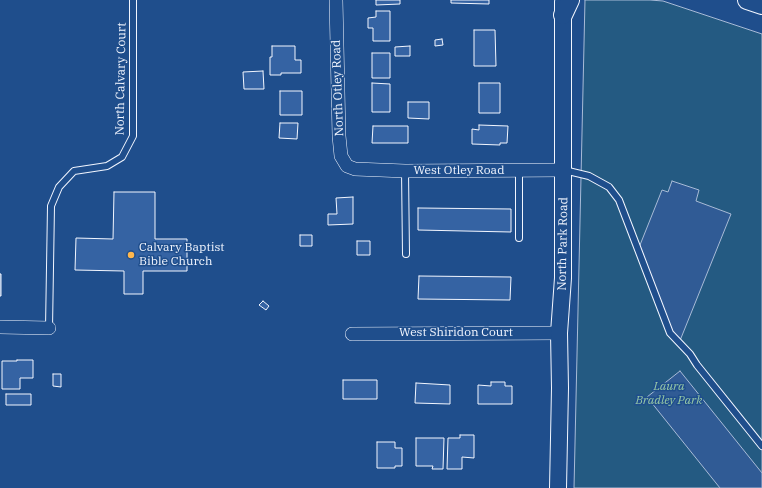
<!DOCTYPE html>
<style>
body{margin:0}
canvas{display:block;background:#1f4e8c}
</style>
<canvas width="762" height="488"></canvas>
<script>
const c = document.querySelector('canvas').getContext('2d');
c.lineJoin = 'round';
function paint(path, color) { c.fillStyle = color; c.fill(path, 'evenodd'); }
const poly = rows => new Path2D(rows.map(r => 'M' + r).join(''));
function strokePath(path, color, width, dash) { c.strokeStyle = color; c.lineWidth = width; c.lineCap = dash ? 'butt' : 'round'; c.setLineDash(dash || []); c.stroke(path); }
function drawText(font, color, halo, rows, align = 'center') {
  c.font = font + ' "IBM Plex Serif",serif'; c.lineWidth = 3; c.setLineDash([]); c.textBaseline = 'middle'; c.strokeStyle = halo; c.fillStyle = color; for (const [text, x, y, turn = 0] of rows) {
    c.save(); c.translate(x, y); c.rotate((+turn || 0) * Math.PI / 180); c.textAlign = isNaN(turn) ? turn : align; if (halo) c.strokeText(text, 0, 0); c.fillText(text, 0, 0); c.restore();
  }
}
const green = poly([
 [585,0,650,0,663,1,762,34,762,488,574,488,585,0]
]);
paint(green, '#245a82');
strokePath(green, '#a8bbd7', 1);
const parking = poly([
 [672,181,699,190,696,201,731,214,679,343,670,333,638,250,662,190,668,192,672,181],
 [680,371,762,473,762,488,720,488,647,397,680,371]
]);
paint(parking, '#305b95');
strokePath(parking, '#a8bbd7', 1);
const building = poly([
 [376,0,400,0,400,4,376,5,376,0],
 [451,0,489,0,489,4,451,3,451,0],
 [376,11,390,11,390,41,373,41,373,28,368,28,368,18,376,17,376,11],
 [474,30,495,30,496,66,474,66,474,30],
 [442,39,443,45,435,46,435,40,442,39],
 [272,46,295,46,295,60,301,60,301,73,281,73,281,75,270,75,270,57,272,57,272,46],
 [410,46,410,56,395,56,395,47,410,46],
 [372,53,390,53,390,78,372,78,372,53],
 [263,71,264,89,244,89,243,72,263,71],
 [372,83,390,84,390,112,372,112,372,83],
 [479,83,500,83,500,113,479,113,479,83],
 [280,91,302,91,302,115,280,115,280,91],
 [408,102,429,102,429,119,408,118,408,102],
 [280,123,298,123,297,139,279,138,280,123],
 [479,125,508,126,507,143,500,143,500,145,472,144,472,129,479,130,479,125],
 [373,126,408,126,408,143,372,143,373,126],
 [114,192,155,192,155,239,187,239,187,271,143,271,143,294,124,294,124,271,75,270,76,238,113,239,114,192],
 [353,197,353,224,328,225,328,214,337,214,336,198,353,197],
 [418,208,511,209,511,232,418,230,418,208],
 [300,235,312,235,312,246,300,246,300,235],
 [357,241,370,241,370,255,357,255,357,241],
 [0,274,1,274,1,296,0,296,0,274],
 [419,276,511,277,510,300,418,299,419,276],
 [263,301,269,306,266,310,259,305,263,301],
 [17,360,33,360,33,378,20,378,20,389,2,389,2,361,17,361,17,360],
 [53,374,61,374,61,387,53,386,53,374],
 [343,380,377,380,377,399,343,399,343,380],
 [491,382,505,382,505,386,512,386,512,404,478,404,478,385,491,386,491,382],
 [416,383,450,385,450,404,415,403,416,383],
 [6,394,31,394,31,405,6,405,6,394],
 [460,435,474,435,474,458,462,457,462,469,447,469,448,438,460,438,460,435],
 [416,438,444,438,443,469,432,469,433,466,416,466,416,438],
 [377,442,395,442,395,448,402,448,402,466,395,466,395,468,377,468,377,442]
]);
paint(building, '#3563a3');
strokePath(building, '#f2f6ff', 1);
const service = poly([
 [519,170,519,238],
 [564,170,589,176,609,187,619,200,670,333,690,354,697,365,762,446],
 [405,171,406,254],
 [49,328,51,206,59,187,74,171,107,166,122,157,133,136,133,0]
]);
const minor = poly([
 [336,0,339,136,341,156,347,166,355,169,405,171,563,170],
 [0,327,49,328],
 [352,334,559,333]
]);
const tertiary = poly([
 [558,488,560,388,559,333,563,278,563,2]
]);
const secondary = poly([
 [747,0,762,5],
 [563,15,570,0]
]);
strokePath(service, '#f2f6ff', 8);
strokePath(minor, '#f2f6ff', 14);
strokePath(tertiary, '#f2f6ff', 18);
strokePath(secondary, '#f2f6ff', 20);
strokePath(service, '#1f4e8c', 6);
strokePath(minor, '#1f4e8c', 13);
strokePath(tertiary, '#1f4e8c', 16);
strokePath(secondary, '#1f4e8c', 18);
for (const [x, y, r, color] of [
 [131,255,4,"#ffb74d"]
]) { const dot = new Path2D(); dot.arc(x, y, r, 0, 2 * Math.PI); c.fillStyle = color; c.fill(dot); strokePath(dot, '#1f4e8c', 1.5); }
drawText('12px', '#f2f6ff', '#1f4e8c', [
 ["North Calvary Court",121,79,-89],
 ["North Otley Road",338,88,-92],
 ["West Otley Road",459,171],
 ["North Park Road",563,244,-89],
 ["West Shiridon Court",456,333]
]);
drawText('12px', '#f2f6ff', '#1f4e8c', [
 ["Calvary Baptist",139,248],
 ["Bible Church",139,262]
], 'left');
drawText('italic 12px', '#97c8a6', '#1f4e8c', [
 ["Laura",669,387],
 ["Bradley Park",669,401]
]);
</script>
